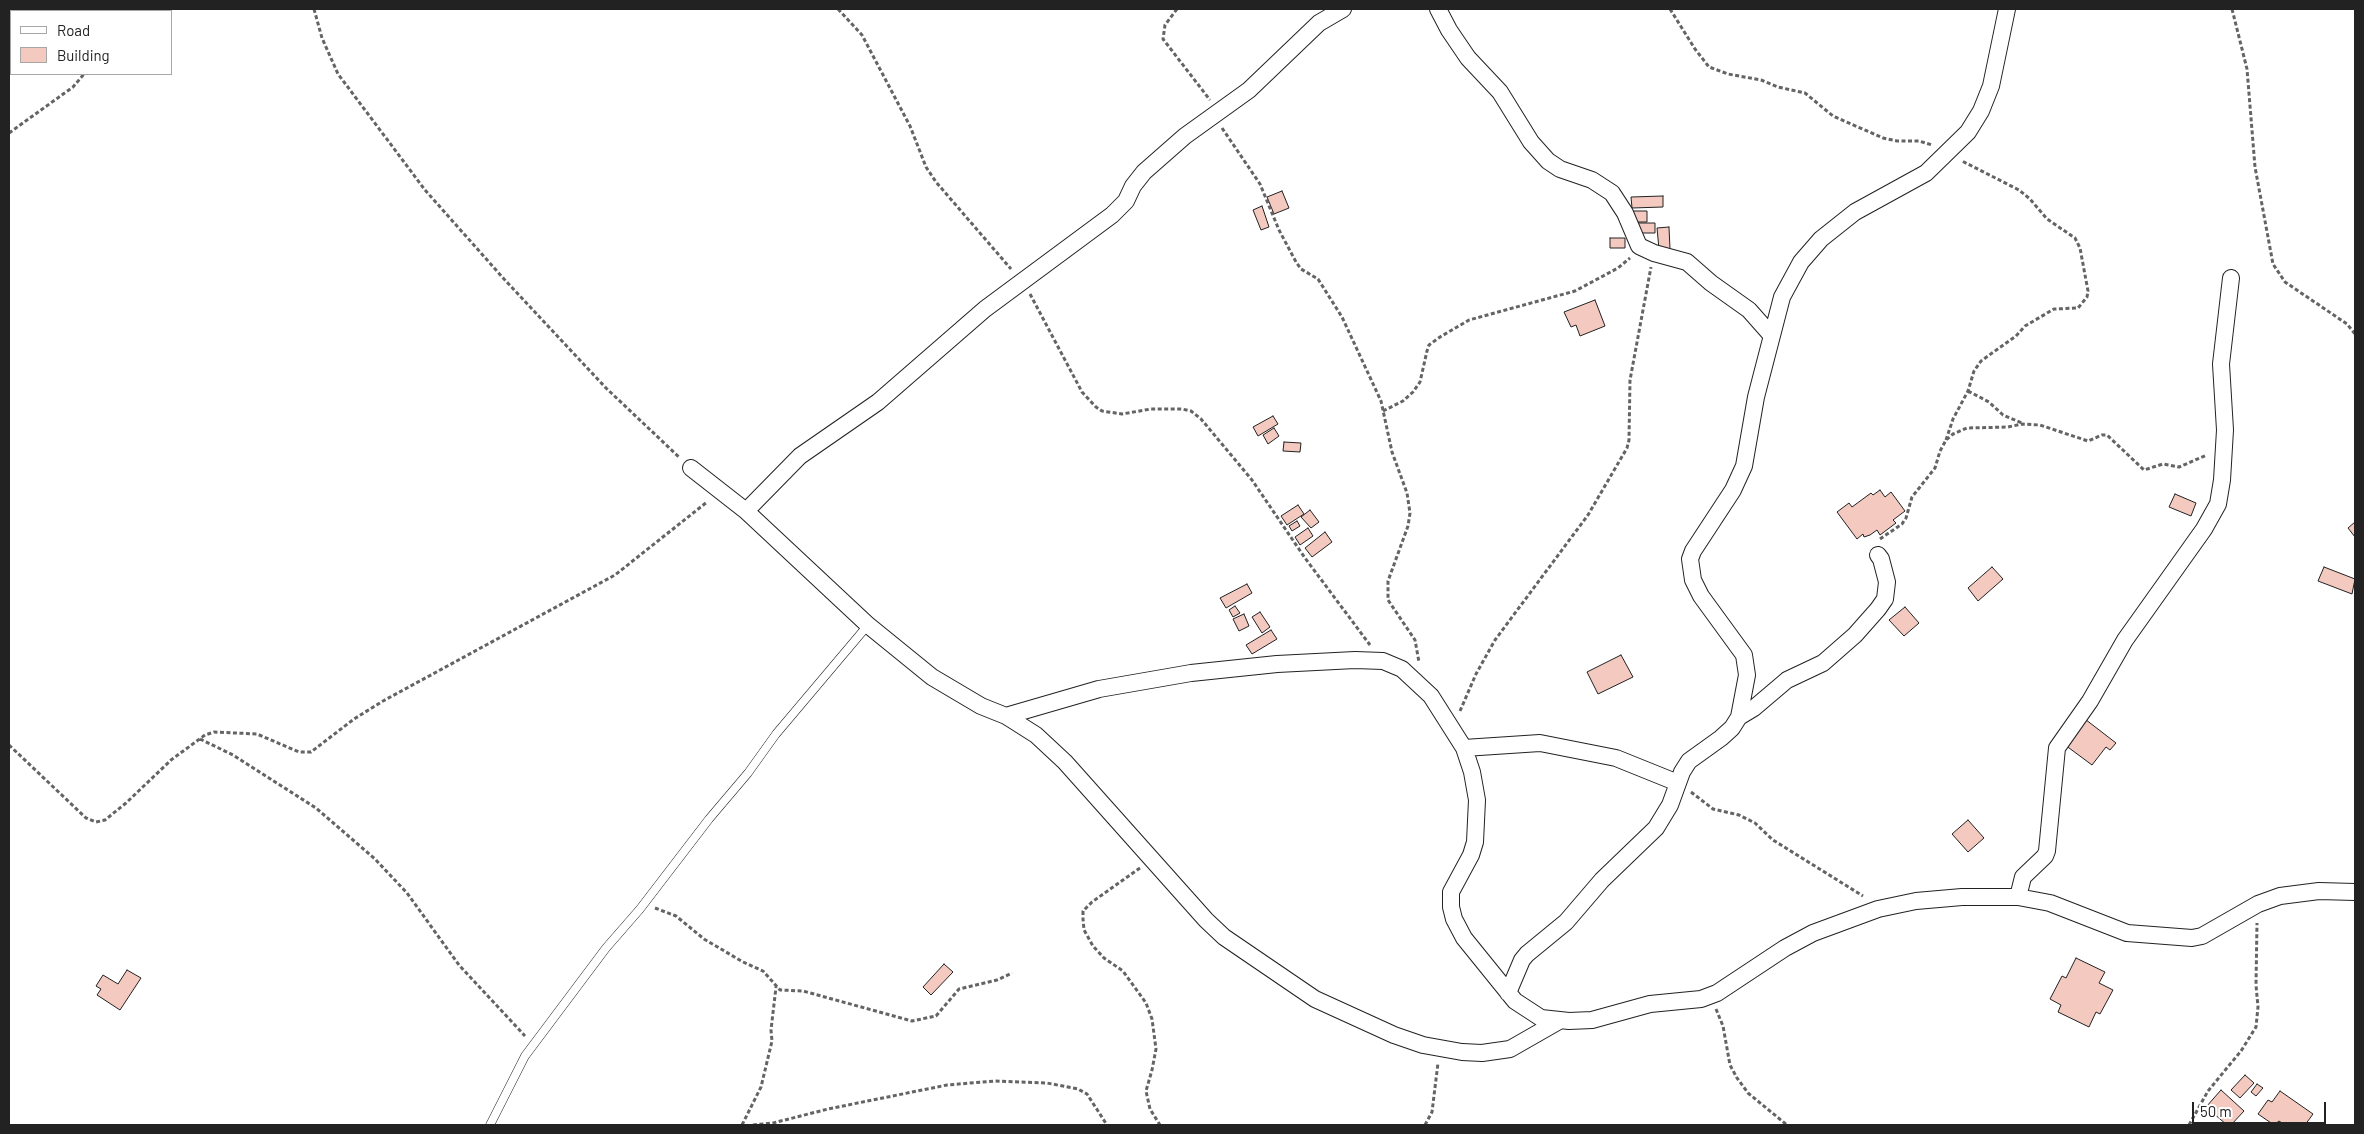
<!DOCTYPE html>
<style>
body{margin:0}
#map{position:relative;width:2364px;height:1134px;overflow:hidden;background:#fff;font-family:Barlow,sans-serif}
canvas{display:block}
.frame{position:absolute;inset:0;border:10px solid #222;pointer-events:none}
.legend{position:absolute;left:10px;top:10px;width:162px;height:65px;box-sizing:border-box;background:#fff;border:1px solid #a7a7a7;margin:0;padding:6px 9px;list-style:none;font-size:15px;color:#222}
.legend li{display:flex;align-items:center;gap:10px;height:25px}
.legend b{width:25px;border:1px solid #a7a7a7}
.scale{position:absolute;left:2192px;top:1102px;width:134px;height:22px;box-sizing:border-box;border:2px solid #222;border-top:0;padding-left:6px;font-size:15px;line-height:18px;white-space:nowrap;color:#222;-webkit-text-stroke:4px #fff;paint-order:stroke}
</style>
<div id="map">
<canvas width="2364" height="1134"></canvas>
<div class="frame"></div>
<ul class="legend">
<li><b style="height:6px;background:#fff"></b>Road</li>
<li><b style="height:14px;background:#f3c9c0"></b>Building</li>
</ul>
<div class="scale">50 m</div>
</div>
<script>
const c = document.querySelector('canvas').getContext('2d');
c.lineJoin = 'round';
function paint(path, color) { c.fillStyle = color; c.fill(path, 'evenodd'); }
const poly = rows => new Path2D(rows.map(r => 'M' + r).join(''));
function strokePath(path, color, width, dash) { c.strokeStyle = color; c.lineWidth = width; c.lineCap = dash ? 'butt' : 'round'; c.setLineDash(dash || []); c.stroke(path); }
const building = poly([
 [1282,191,1289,208,1274,214,1267,197,1282,191],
 [1663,196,1663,207,1632,208,1631,197,1663,196],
 [1262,206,1269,227,1261,230,1253,210,1262,206],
 [1633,211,1647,211,1647,222,1633,222,1633,211],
 [1635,223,1655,223,1655,233,1635,233,1635,223],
 [1669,227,1670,249,1659,249,1657,228,1669,227],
 [1610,238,1625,238,1625,248,1610,248,1610,238],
 [1595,300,1605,326,1580,336,1576,325,1571,327,1564,312,1595,300],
 [1273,416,1278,424,1258,436,1253,427,1273,416],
 [1274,428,1279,436,1268,444,1263,435,1274,428],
 [1284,442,1301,443,1300,452,1283,451,1284,442],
 [1880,490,1885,497,1891,492,1905,511,1893,520,1896,523,1880,535,1877,530,1870,535,1864,537,1863,534,1857,539,1837,512,1849,503,1852,507,1871,493,1873,495,1880,490],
 [2175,494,2196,503,2191,516,2169,507,2175,494],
 [1298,505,1304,514,1287,525,1281,516,1298,505],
 [1310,510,1319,522,1311,528,1301,517,1310,510],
 [1297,521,1300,526,1292,531,1289,526,1297,521],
 [2355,522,2355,537,2348,528,2355,522],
 [1308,528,1313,536,1300,545,1295,537,1308,528],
 [1325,532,1332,542,1312,557,1305,548,1325,532],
 [1992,567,2003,579,1978,601,1968,588,1992,567],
 [2324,567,2355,579,2352,594,2318,581,2324,567],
 [1247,584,1252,593,1226,608,1220,598,1247,584],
 [1235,606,1240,613,1233,617,1229,610,1235,606],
 [1905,607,1919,623,1904,636,1889,620,1905,607],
 [1260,612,1270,627,1262,633,1252,617,1260,612],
 [1244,614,1249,626,1239,631,1233,619,1244,614],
 [1271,630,1277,639,1252,654,1246,645,1271,630],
 [1621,655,1633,677,1598,694,1587,672,1621,655],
 [2081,716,2116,743,2110,750,2106,747,2092,765,2061,742,2081,716],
 [1968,820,1984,838,1968,852,1952,834,1968,820],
 [2076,958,2105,972,2099,983,2113,990,2100,1014,2096,1012,2089,1027,2058,1012,2061,1005,2050,999,2062,976,2066,978,2076,958],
 [944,964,953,972,931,995,923,987,944,964],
 [127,970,141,978,120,1010,97,995,101,989,96,986,103,975,118,984,127,970],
 [2245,1075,2254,1083,2240,1098,2231,1090,2245,1075],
 [2257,1084,2263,1088,2256,1096,2251,1092,2257,1084],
 [2221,1090,2244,1111,2231,1125,2227,1125,2206,1107,2221,1090],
 [2280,1091,2313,1114,2305,1125,2285,1125,2279,1121,2274,1125,2258,1114,2268,1100,2272,1102,2280,1091]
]);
paint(building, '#f3c9c0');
strokePath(building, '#222', 1);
const service = poly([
 [490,1125,525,1056,606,948,640,909,709,819,748,773,776,734,868,625]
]);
const minor = poly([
 [1438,9,1449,30,1468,58,1500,92,1531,142,1548,161,1560,169,1592,180,1612,193,1625,213,1639,246,1654,253,1687,262,1711,283,1749,310,1772,336],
 [691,468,746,511,868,625,932,677,981,706,1006,716,1099,689,1191,673,1277,664,1355,660,1383,661,1402,669,1431,696,1464,748,1472,772,1477,800,1475,842,1471,855,1451,892,1451,907,1454,919,1464,938,1515,1001,1541,1018,1569,1021,1592,1020,1650,1004,1701,999,1717,993,1785,948,1813,933,1878,909,1916,901,1962,897,2018,897,2050,903,2127,933,2192,938,2202,936,2258,904,2280,896,2319,891,2355,892],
 [746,511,800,456,878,402,985,309,1112,215,1126,201,1133,186,1144,172,1185,136,1249,90,1319,23,1343,9],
 [1006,716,1036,735,1065,762,1206,920,1224,937,1315,999,1394,1035,1423,1045,1462,1052,1482,1053,1510,1049,1559,1021],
 [1739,717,1754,708,1787,680,1823,663,1855,635,1878,609,1885,599,1887,582,1881,559,1878,555],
 [1464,748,1540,743,1616,758,1678,783],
 [2018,897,2023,877,2045,856,2047,851,2057,748,2090,701,2125,640,2204,529,2218,504,2222,480,2225,430,2221,364,2231,278],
 [1508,993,1522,960,1527,954,1566,922,1602,880,1656,828,1670,805,1682,772,1689,761,1721,738,1732,728,1739,717,1747,675,1744,655,1701,596,1693,580,1690,559,1693,551,1733,490,1744,466,1756,397,1782,297,1801,262,1821,239,1855,212,1926,173,1968,132,1981,111,1991,86,2007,9]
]);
strokePath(service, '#222', 9);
strokePath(minor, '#222', 18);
strokePath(poly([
 [314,9,322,38,338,74,425,190,504,279,606,388,680,458],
 [838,9,862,35,910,126,926,167,936,182,1011,269],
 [1177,9,1165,25,1163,39,1210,100],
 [1670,9,1695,49,1709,67,1728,74,1761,80,1778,87,1805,93,1833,116,1883,138,1897,141,1919,141,1932,145],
 [2232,9,2247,69,2255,167,2273,264,2285,282,2347,324,2355,334],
 [138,11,141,9],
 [1222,128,1260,184,1279,230,1296,262,1301,269,1318,279,1342,317,1381,401,1392,452,1407,493,1410,513,1408,526,1388,581,1388,600,1415,640,1419,662],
 [9,133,73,87,84,74],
 [1030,294,1082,392,1096,407,1102,411,1122,414,1151,409,1182,409,1191,411,1201,419,1252,480,1305,558,1370,645],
 [1968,391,1989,402,2003,415,2022,423],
 [1383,411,1403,401,1413,392,1420,382,1427,351,1429,345,1440,337,1469,320,1575,291,1618,268,1630,258],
 [1946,440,1953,419,1968,391,1974,371,1981,361,2016,336,2025,326,2054,309,2078,308,2087,297,2088,291,2080,248,2075,238,2047,219,2030,199,2019,190,1962,161],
 [1880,539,1902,524,1906,518,1912,497,1935,468,1940,451,1946,440,1953,434,1967,428,2008,427,2022,424,2040,425,2088,441,2102,435,2107,435,2144,470,2163,464,2179,467,2207,455],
 [1460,711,1476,674,1495,640,1588,515,1627,448,1629,440,1630,380,1651,267],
 [200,739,233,755,316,808,375,859,407,893,459,965,525,1036],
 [9,745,86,818,96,822,105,820,126,803,171,760,205,735,214,732,257,734,299,752,311,752,354,719,383,701,615,575,707,502],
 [1691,792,1713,809,1739,815,1755,823,1773,840,1863,896],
 [1140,868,1092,902,1083,911,1083,919,1084,930,1093,946,1104,958,1123,971,1146,1003,1152,1019,1156,1049,1152,1070,1146,1091,1150,1109,1160,1125],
 [655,908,676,916,704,939,743,962,763,971,780,990,803,991,912,1021,936,1016,959,989,997,980,1012,973],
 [1716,1009,1723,1026,1730,1065,1737,1078,1748,1093,1787,1125],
 [742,1125,761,1087,772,1041,771,1030,776,987],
 [753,1125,773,1123,828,1109,947,1085,995,1081,1047,1083,1078,1089,1087,1094,1107,1125],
 [1425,1125,1432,1112,1438,1063],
 [2189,1125,2208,1091,2241,1051,2256,1027,2258,1007,2256,985,2257,923]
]), '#646464', 3, [4, 2.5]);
strokePath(service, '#fff', 8);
strokePath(minor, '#fff', 16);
</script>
